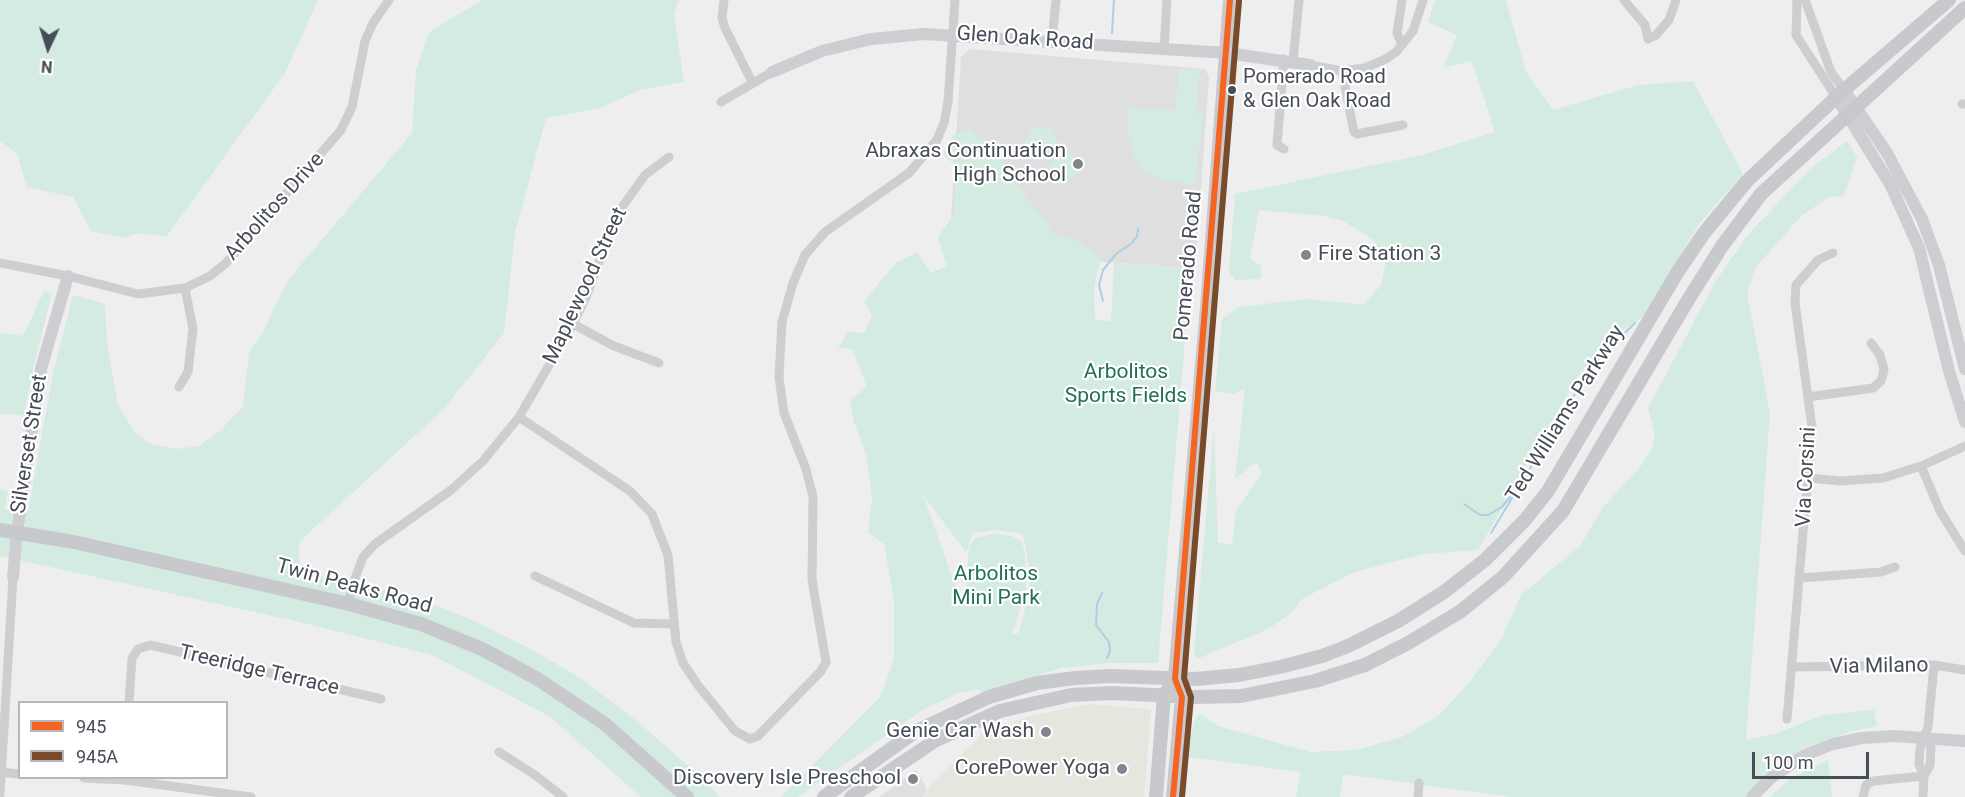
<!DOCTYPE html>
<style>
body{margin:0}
#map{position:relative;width:1965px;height:797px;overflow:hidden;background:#eee;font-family:Roboto,sans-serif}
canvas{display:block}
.legend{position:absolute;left:18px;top:701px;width:210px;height:78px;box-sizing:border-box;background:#fff;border:2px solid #b5b8bc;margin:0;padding:8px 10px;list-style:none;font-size:18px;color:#474d58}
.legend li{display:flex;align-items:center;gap:12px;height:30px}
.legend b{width:30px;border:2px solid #b5b8bc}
.north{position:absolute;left:18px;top:18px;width:60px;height:60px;-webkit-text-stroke:4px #fff;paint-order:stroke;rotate:184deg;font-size:16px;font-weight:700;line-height:24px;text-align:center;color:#474d58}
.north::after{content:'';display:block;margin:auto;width:21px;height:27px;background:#474d58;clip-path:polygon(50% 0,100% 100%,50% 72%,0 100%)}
.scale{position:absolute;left:1752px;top:752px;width:117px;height:27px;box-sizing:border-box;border:3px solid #474d58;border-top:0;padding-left:8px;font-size:18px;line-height:21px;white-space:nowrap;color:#474d58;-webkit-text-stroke:4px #fff;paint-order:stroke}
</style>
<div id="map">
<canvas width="1965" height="797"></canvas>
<ul class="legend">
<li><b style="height:8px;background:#f26522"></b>945</li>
<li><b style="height:8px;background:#7a4b2a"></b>945A</li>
</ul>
<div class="north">N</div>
<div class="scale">100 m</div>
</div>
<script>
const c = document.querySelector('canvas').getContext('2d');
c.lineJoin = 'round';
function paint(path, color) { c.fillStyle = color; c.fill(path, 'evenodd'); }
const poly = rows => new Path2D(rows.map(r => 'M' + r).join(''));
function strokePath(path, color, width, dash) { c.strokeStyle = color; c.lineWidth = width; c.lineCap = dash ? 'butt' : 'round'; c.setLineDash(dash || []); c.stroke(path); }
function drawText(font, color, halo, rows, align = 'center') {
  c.font = font + ' Roboto,sans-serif'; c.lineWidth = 4.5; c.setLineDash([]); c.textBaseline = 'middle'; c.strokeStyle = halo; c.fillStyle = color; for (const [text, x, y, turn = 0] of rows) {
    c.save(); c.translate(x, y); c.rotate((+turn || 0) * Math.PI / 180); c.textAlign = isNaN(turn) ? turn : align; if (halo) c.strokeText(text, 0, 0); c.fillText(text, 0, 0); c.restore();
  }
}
paint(poly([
 [1089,704,1151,709,1144,797,924,797,930,787,984,732,1030,716]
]), '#e6e6de');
paint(poly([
 [970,49,1205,69,1209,77,1196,258,1191,268,949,251,961,57],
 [916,770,927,789,923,797,879,797]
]), '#e0dfdf');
paint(poly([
 [0,0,318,0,285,73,167,236,136,233,126,238,91,231,73,197,27,187,17,154,0,141],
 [482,0,679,0,674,14,684,82,640,90,600,108,546,118,515,233,504,333,444,409,300,541,298,553,302,572,411,596,472,620,531,649,575,675,625,711,698,774,720,797,641,797,549,716,432,655,291,620,0,556,0,490,8,491,5,510,28,512,53,373,73,295,105,304,107,344,118,405,134,432,151,444,176,449,199,446,221,430,243,406,249,352,262,334,288,280,412,133,416,70,429,32],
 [1435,0,1506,0,1526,72,1553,110,1638,85,1693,81,1743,174,1698,225,1645,316,1607,339,1579,374,1478,550,1424,554,1354,572,1302,599,1290,614,1268,629,1197,659,1194,652,1214,428,1218,543,1232,544,1236,510,1262,474,1256,462,1235,479,1245,389,1233,394,1215,391,1222,319,1239,307,1307,299,1363,305,1381,285,1386,262,1374,240,1343,221,1323,216,1259,210,1250,259,1261,266,1261,279,1235,280,1229,272,1235,194,1422,155,1495,132,1472,61,1443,68,1457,35,1428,22],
 [1179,69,1200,70,1196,113,1203,114,1195,185,1162,180,1141,170,1134,159,1128,135,1128,108,1175,111],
 [970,128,998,152,1009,174,1054,234,1075,239,1101,258,1094,288,1095,320,1111,321,1114,263,1191,268,1158,663,1111,663,1061,668,980,693,979,689,961,692,924,709,798,797,781,797,881,696,894,658,894,601,884,544,868,533,872,497,866,454,854,422,850,400,867,387,852,349,838,348,848,332,864,333,872,316,864,301,896,263,917,252,931,273,947,266,938,237,954,214,957,167,943,154,953,135],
 [923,495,966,552,973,533,995,530,1023,534,1030,572,1029,593,1019,633,1012,634,1026,591,1025,554,1022,542,1012,536,994,534,975,538,970,545,968,555,965,604,955,585],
 [1033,128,1053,129,1060,149,1042,161,1030,157,1032,154,1025,142],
 [1847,141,1857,157,1844,196,1830,197,1802,215,1755,268,1747,293,1770,413,1746,740,1774,734,1824,715,1874,710,1877,726,1852,731,1801,749,1748,797,1512,797,1343,774,1340,797,1296,797,1301,772,1188,757,1189,744,1196,717,1200,714,1218,726,1310,752,1356,750,1402,737,1438,716,1470,682,1502,638,1521,595,1580,546,1604,506,1640,467,1652,449,1655,433,1648,408,1714,284,1746,237,1810,169],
 [1070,150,1083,171,1060,185,1047,164],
 [44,291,52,293,33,369,24,415,0,414,0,333,23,336],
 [1828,760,1832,797,1770,797,1791,778]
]), '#d4ebe1');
strokePath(poly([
 [1112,33,1114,0],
 [1103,301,1099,285,1103,270,1116,254,1132,243,1137,236,1138,229],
 [1464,504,1480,515,1488,515,1502,507,1512,495],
 [1491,533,1587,374,1601,356,1635,323],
 [1102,593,1097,604,1096,625,1109,642,1110,651,1107,658]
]), '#adcfe5', 2);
strokePath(poly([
 [724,0,722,18,725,28,752,82],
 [1402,0,1397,33,1402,45],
 [1624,0,1645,25,1648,39,1656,35,1669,20,1676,0],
 [1797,0,1796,35,1836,97],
 [1805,0,1831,72,1844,90],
 [1052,41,1056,0],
 [1164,49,1167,0],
 [1293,61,1299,0],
 [1310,65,1342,71,1364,68,1386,59,1397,51,1413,31,1423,0],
 [1342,71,1354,132,1357,134,1403,125],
 [721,102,772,72],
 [1962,104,1965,104],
 [1284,149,1277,145,1284,59],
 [0,263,68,276,138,294,185,288,210,276,226,263,341,130,352,107,365,41,373,23,389,0],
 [573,324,614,346,659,363],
 [179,387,188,372,193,329,185,288],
 [1808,397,1873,388,1881,381,1884,370,1880,355,1871,343],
 [519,417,630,491,652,514,668,555,676,642,683,663,697,684,735,731,750,739,758,736,821,671,826,662,812,580,813,497,806,469,784,413,779,377,782,322,793,283,805,255,825,232,909,173,937,140,944,123,948,102,955,0],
 [1921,466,1940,511,1965,551],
 [1809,478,1840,481,1883,478,1921,466,1965,446],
 [535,576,634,623,674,624],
 [1800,578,1881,572,1895,567],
 [349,604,351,589,363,557,375,544,451,490,483,461,519,417,574,322,587,295,615,217,645,175,669,157],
 [1793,667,1934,665,1965,670],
 [129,702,132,658,138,649,150,645,381,699],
 [1787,719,1812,427,1795,303,1796,285,1818,260,1833,253],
 [499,752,535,775,563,797],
 [0,772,20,774],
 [1924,776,1919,764,1920,748,1928,727,1934,665],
 [84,778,125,780,251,797],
 [0,795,13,577],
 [1418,797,1419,783],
 [1863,797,1866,785,1873,781,1924,776],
 [1923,797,1924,776,1930,765,1931,748,1927,737]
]), '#ccced0', 9);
strokePath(poly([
 [772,72,822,51,871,39,924,34,1227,53,1310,65],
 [1844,90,1887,153,1922,219,1939,265,1965,369],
 [1836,97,1890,184,1919,248,1949,371,1965,422],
 [13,577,17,532,41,369,68,276],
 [1752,797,1772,777,1805,755,1833,744,1862,738,1894,736,1965,741]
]), '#cdced1', 12);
strokePath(poly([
 [0,530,74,542,349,604,421,624,482,649,536,678,605,724,687,797],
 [824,797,916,731,989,697,1037,683,1075,678,1110,676,1195,679,1239,675,1280,667,1322,656,1348,646,1398,621,1444,592,1485,560,1525,520,1548,491,1677,273,1704,233,1747,181,1844,90,1949,0],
 [851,797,936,740,1000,711,1071,695,1112,693,1195,697,1241,696,1315,681,1365,665,1410,642,1461,611,1503,577,1563,511,1688,300,1722,246,1761,194,1965,8],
 [1156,797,1164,696,1169,688],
 [1173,797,1182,697,1175,679,1176,666,1207,307,1230,0]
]), '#c7c9cd', 14);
strokePath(poly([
 [1173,797,1182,697,1175,679,1230,0]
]), '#f26522', 6);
strokePath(poly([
 [1182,797,1191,697,1184,678,1239,1]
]), '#7a4b2a', 6);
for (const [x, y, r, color] of [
 [1232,90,5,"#474d58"],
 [1078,164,6,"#81858c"],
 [1306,255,6,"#81858c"],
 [1046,732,6,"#81858c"],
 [1122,769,6,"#81858c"],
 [913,779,6,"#81858c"]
]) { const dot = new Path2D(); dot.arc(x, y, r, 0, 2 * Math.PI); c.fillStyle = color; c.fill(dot); strokePath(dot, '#fff', 2); }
drawText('20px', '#474d58', '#fff', [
 ["Pomerado Road",1243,78],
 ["& Glen Oak Road",1243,102]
], 'left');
drawText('21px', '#474d58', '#fff', [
 ["Glen Oak Road",1025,39,4],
 ["Arbolitos Drive",275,207,-48],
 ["Pomerado Road",1189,266,-85],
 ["Maplewood Street",586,286,-65],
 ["Ted Williams Parkway",1566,414,-58],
 ["Silverset Street",30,444,-81],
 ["Via Corsini",1807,477,-87],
 ["Twin Peaks Road",354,587,15],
 ["Via Milano",1879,667,-1],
 ["Treeridge Terrace",259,671,13]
]);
drawText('21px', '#474d58', '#fff', [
 ["Abraxas Continuation",1066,152],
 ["High School",1066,176],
 ["Fire Station 3",1318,255,"left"],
 ["Genie Car Wash",1034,732],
 ["CorePower Yoga",1110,769],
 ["Discovery Isle Preschool",901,779]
], 'right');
drawText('21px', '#217057', '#fff', [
 ["Arbolitos",1126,373],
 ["Sports Fields",1126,397],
 ["Arbolitos",996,575],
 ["Mini Park",996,599]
]);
</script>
